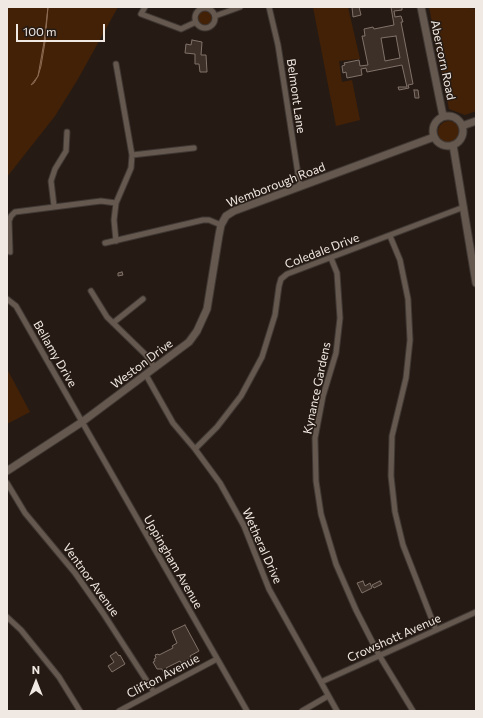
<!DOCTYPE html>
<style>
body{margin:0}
#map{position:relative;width:483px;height:718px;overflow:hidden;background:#261b14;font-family:Commissioner,sans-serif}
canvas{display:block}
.frame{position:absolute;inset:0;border:8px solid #f0e8e3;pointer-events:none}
.north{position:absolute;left:16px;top:662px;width:40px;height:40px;-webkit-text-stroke:3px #261b14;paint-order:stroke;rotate:0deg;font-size:11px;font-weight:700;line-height:16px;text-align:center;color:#f0e8e3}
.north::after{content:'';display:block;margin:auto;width:14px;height:18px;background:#f0e8e3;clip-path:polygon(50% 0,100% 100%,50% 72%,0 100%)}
.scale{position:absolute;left:16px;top:24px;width:89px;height:18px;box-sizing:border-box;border:2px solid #f0e8e3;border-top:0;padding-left:5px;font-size:12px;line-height:14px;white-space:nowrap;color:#f0e8e3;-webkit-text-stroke:3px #261b14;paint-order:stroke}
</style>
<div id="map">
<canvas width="483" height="718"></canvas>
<div class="frame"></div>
<div class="north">N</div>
<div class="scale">100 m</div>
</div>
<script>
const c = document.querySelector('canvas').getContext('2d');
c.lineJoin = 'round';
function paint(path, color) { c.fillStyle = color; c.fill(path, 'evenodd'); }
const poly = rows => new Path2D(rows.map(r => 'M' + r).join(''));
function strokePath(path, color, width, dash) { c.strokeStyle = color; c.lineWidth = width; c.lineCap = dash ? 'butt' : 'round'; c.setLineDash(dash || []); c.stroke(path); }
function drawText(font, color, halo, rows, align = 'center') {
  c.font = font + ' Commissioner,sans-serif'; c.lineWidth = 3; c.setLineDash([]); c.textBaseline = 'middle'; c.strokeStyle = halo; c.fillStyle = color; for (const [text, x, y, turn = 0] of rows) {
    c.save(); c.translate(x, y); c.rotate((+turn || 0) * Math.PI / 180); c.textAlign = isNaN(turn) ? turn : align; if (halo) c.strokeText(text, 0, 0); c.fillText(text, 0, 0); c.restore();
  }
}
paint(poly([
 [7,7,118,7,78,79,55,116,7,177],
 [313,7,348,7,360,59,339,61,342,82,352,80,360,120,336,126],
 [429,7,462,7,476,9,476,111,465,115,449,109],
 '198 18a7 7 0 1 1 14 0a7 7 0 1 1-14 0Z',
 '438 132a11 11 0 1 1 22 0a11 11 0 1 1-22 0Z',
 [7,369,30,412,7,424]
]), '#422107');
const water = poly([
 [48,7,45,42,41,66,38,76,34,83,31,85,38,76,44,42,48,7]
]);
paint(water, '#603414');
strokePath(water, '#8b6a52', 1);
strokePath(poly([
 [474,7,476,7]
]), '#8b6a52', 2);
const building = poly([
 [352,7,359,7,361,15,353,17,352,7],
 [391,7,402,7,402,10,394,11,395,17,401,16,403,22,401,22,413,84,408,85,409,88,399,90,398,87,407,87,402,65,367,72,366,68,361,69,362,75,347,78,346,72,343,73,342,66,345,65,344,63,359,60,360,66,368,65,362,36,365,36,364,29,373,27,374,29,394,25,391,7],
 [396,36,400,58,385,61,381,38,396,36],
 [192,40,202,42,201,55,206,55,207,72,200,72,199,64,195,64,195,54,185,53,186,44,191,45,192,40],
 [414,90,418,90,419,98,415,98,414,90],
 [122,272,123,275,118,276,118,273,122,272],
 [363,581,365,586,370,583,372,588,362,593,357,583,363,581],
 [380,581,382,584,374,588,372,585,380,581],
 [185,625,199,651,190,656,191,658,181,663,180,661,166,668,168,672,164,673,162,669,157,669,153,662,155,661,154,659,156,658,155,655,158,654,159,655,173,648,172,646,177,643,172,631,185,625],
 [116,652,119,656,120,655,125,664,112,672,108,666,114,662,110,656,116,652]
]);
paint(building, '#3c3028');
strokePath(building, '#80726a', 1);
const street = poly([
 [145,7,141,14,181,29,196,22],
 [269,7,278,45,300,187],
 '195 18a10 10 0 1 1 20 0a10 10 0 1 1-20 0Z',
 [215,16,240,7],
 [116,64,132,155,131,168,116,203,114,220,116,241],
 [132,155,194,148],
 [54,206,51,181,55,169,66,151,67,132],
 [390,236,400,260,408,299,410,340,406,378,392,436,391,476,395,512,403,545,436,630],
 [105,243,203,220,209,220,221,225],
 [10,252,9,221,11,216,15,212,101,201,116,203],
 [331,258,337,273,340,318,336,353,323,396,315,438,316,481,321,514,336,564,356,610,379,655,413,711],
 [91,291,107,317,146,355,155,368],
 [7,299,16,306,247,711],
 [113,323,143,299],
 [146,375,173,423,195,449,220,483,244,526,269,589,337,711],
 [195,449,217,427,241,396,262,357,275,315,279,286,281,279,287,274,464,207],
 [7,483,25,513,75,573,103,613,154,692],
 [7,617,21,630,59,677,80,711],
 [321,682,476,612],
 [119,711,217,659],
 [302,711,328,696]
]);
const secondary = poly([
 [421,7,443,116],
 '433 131a15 15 0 1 1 30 0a15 15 0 1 1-30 0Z',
 [462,126,476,121],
 [453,145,476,283],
 [7,471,82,422,189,342,197,331,207,309,219,235,221,225,226,216,234,211,434,137]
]);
strokePath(street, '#403834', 7);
strokePath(secondary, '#403834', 9);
strokePath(street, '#65584f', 5);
strokePath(secondary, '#65584f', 7);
drawText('12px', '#f0e8e3', '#261b14', [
 ["Abercorn Road",443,60,78],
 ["Belmont Lane",296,96,82],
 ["Wemborough Road",276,185,-21],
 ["Coledale Drive",322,251,-21],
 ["Bellamy Drive",55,354,60],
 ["Weston Drive",142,364,-37],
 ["Kynance Gardens",317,388,-78],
 ["Wetheral Drive",262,546,66],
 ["Uppingham Avenue",173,562,60],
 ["Ventnor Avenue",91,580,54],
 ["Crowshott Avenue",394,638,-24],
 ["Clifton Avenue",163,676,-28]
]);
</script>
